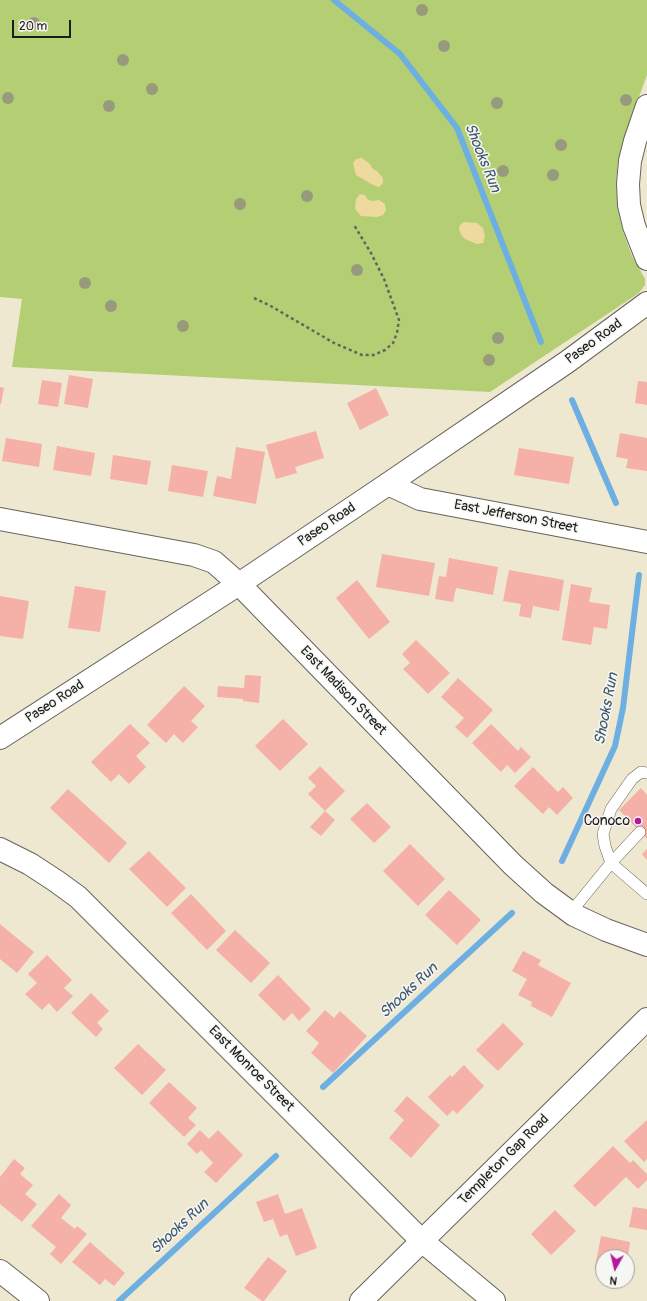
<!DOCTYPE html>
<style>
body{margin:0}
#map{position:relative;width:647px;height:1301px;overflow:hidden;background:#eee8d1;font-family:Pangolin,sans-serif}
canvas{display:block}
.north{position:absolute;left:595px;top:1249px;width:40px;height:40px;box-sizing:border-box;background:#f6f6f2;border:1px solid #9f9f9c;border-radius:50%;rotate:188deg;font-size:11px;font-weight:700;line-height:16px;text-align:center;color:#1c1c1c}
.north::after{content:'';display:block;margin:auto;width:14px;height:18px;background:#b5179e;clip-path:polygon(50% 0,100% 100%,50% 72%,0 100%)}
.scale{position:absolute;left:12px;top:20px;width:59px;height:18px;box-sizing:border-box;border:2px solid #1c1c1c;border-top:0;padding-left:5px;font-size:12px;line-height:14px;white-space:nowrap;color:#1c1c1c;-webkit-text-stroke:3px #f6f6f2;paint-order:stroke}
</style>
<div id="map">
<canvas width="647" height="1301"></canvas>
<div class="north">N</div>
<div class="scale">20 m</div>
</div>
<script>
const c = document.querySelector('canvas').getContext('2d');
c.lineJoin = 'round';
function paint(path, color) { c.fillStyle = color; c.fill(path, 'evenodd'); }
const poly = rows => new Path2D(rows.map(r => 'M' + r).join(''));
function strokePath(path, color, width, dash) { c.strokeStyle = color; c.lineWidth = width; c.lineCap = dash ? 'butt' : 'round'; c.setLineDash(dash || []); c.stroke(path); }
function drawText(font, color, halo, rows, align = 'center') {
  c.font = font + ' Pangolin,sans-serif'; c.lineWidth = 3; c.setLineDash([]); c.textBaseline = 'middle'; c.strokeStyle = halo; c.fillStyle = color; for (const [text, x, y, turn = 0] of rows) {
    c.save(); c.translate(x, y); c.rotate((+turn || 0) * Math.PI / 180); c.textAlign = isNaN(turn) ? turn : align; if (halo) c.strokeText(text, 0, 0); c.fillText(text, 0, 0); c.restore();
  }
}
paint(poly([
 [0,0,647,0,647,75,627,130,618,161,616,185,618,210,623,232,632,256,645,279,645,285,639,293,490,392,12,367,22,299,0,297]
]), '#b4ce74');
paint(poly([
 [362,158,370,164,372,168,378,172,383,178,383,183,379,187,373,185,356,175,353,163,356,159],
 [360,194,365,195,368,200,373,201,379,200,385,204,386,210,383,215,377,217,361,216,355,209,356,199],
 [464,222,477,223,483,228,485,237,483,243,477,244,465,239,461,235,459,228,460,225]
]), '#eeda9e');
strokePath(poly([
 [334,0,400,54,457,128,541,342],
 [572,400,616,503],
 [562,861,615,746,623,708,639,575],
 [323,1087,512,913],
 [119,1301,276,1156]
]), '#6eafe2', 6);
paint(poly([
 [69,375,93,379,88,408,64,404],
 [42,380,62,383,58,407,38,404],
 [638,381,647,382,647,405,635,403],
 [0,387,4,388,1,404,0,404],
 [376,388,389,415,360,430,347,403],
 [316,431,324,458,295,467,297,473,276,479,266,445],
 [620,433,647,438,647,471,626,468,628,459,616,457],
 [6,438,42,444,39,467,2,461],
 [57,446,95,453,91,476,53,470],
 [236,447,265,452,256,504,213,496,217,476,231,479],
 [519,448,574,457,569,484,514,475],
 [113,455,151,461,147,485,110,479],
 [172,465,208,471,203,497,168,491],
 [382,554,435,563,429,596,376,587],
 [449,558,498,567,493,595,456,588,453,602,435,599,439,576,446,577],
 [509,570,564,580,559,611,533,606,531,618,519,616,521,604,503,601],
 [357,580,390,622,369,639,336,598],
 [571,584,592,588,589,602,610,605,607,629,594,627,591,645,562,640],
 [75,586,106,591,100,632,68,628],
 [0,596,29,601,23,639,0,636],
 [416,640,450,673,428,694,403,669,410,663,402,654],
 [245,675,261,676,259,703,243,701,243,699,217,697,218,686,244,688],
 [458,678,493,710,467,738,455,727,464,718,441,697],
 [184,686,205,706,191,721,198,727,183,743,174,734,166,743,147,725],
 [283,719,308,744,280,771,255,746],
 [130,724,150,743,136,756,146,767,129,784,119,774,111,782,91,762],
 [491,724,518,751,521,747,531,757,515,773,507,765,501,772,472,743],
 [320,766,345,791,325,811,308,794,316,786,308,778],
 [533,767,558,792,563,787,573,798,557,815,549,807,543,814,514,786],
 [641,788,647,795,647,839,619,810],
 [68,789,127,843,109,863,50,808],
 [367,803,391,827,374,843,350,819],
 [325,811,335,820,321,836,310,827],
 [410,844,445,879,418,906,383,871],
 [647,849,647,860,642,854],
 [149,851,186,888,167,907,129,869],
 [449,890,481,920,457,945,425,915],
 [191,894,226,931,207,950,171,913],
 [0,924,34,952,17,973,0,959],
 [235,930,270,963,251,983,216,950],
 [523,951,541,960,538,965,571,983,552,1017,531,1006,532,1002,518,995,527,979,512,971],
 [47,955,72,980,64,988,73,996,57,1012,49,1003,42,1010,25,994,37,983,28,974],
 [278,975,311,1009,299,1021,292,1013,284,1021,258,995],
 [91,993,109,1011,97,1023,103,1029,96,1037,71,1013],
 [325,1010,334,1018,340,1011,367,1036,333,1073,311,1053,319,1043,306,1031],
 [503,1023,524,1044,498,1071,476,1050],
 [138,1044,166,1070,142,1095,114,1068],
 [464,1065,484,1086,457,1114,453,1110,447,1116,428,1097,450,1075,452,1077],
 [169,1082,197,1108,188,1118,196,1125,184,1137,149,1103],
 [407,1096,440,1125,411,1158,389,1138,404,1120,394,1111],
 [647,1120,647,1159,644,1162,624,1141],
 [200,1130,209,1139,218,1130,243,1155,216,1183,204,1172,213,1163,201,1150,197,1154,187,1144],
 [613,1146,630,1163,633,1160,647,1174,647,1180,638,1189,626,1177,595,1207,573,1186],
 [14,1159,25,1168,20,1174,33,1185,25,1194,37,1204,22,1222,0,1204,0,1177],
 [59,1194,71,1205,61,1218,75,1229,77,1226,87,1234,61,1264,50,1254,56,1247,31,1226],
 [278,1194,285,1214,302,1208,317,1248,296,1256,287,1234,280,1237,273,1219,264,1222,256,1202],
 [633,1207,647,1209,647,1230,629,1227],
 [555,1210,576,1231,551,1255,531,1234],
 [601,1236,630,1242,628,1257,603,1257,603,1269,595,1267],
 [90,1242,125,1273,114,1286,105,1279,100,1285,72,1262],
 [268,1257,287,1271,264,1301,262,1301,244,1288]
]), '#f5b0a7');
const service = poly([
 [640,832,611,863,647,894],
 [571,912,611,863,605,846,603,834,611,809,632,779,641,772,647,773]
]);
const minor = poly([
 [647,106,635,141,630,161,628,184,629,205,634,226,647,259],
 [388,484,420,499,647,542],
 [0,519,194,555,214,562,239,584,513,865,544,893,574,915,606,930,647,945],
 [0,849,30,864,56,881,78,897,422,1241,494,1301],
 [0,1271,38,1301]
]);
const tertiary = poly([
 [361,1301,647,1019]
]);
const secondary = poly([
 [0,738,239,584,388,484,567,362,647,303]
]);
strokePath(service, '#66635b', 12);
strokePath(minor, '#66635b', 24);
strokePath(tertiary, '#66635b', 24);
strokePath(secondary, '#66635b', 24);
strokePath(poly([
 [254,298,269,305,334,343,362,355,374,355,385,350,393,343,397,333,399,320,384,279,371,253,354,225]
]), '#66635b', 2.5, [3, 3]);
strokePath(service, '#fff', 11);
strokePath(minor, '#fff', 22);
strokePath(tertiary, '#fff', 22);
strokePath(secondary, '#fff', 22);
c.fillStyle = '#989a7e';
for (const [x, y] of [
 [422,10],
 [34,23],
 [444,46],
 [123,60],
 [152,89],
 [8,98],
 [626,100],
 [497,103],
 [109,106],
 [561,145],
 [503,171],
 [553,175],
 [307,196],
 [240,204],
 [357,270],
 [85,283],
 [111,306],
 [183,326],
 [498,338],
 [489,360]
]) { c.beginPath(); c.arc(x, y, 6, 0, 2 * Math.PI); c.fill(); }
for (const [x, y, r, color] of [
 [638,821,4,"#b5179e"]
]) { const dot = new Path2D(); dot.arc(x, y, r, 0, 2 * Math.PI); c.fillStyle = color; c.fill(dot); strokePath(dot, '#f6f6f2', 1.5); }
drawText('14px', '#1c1c1c', '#f6f6f2', [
 ["Paseo Road",594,342,-36],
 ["East Jefferson Street",516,517,11],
 ["Paseo Road",327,525,-34],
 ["East Madison Street",343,691,46],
 ["Paseo Road",55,702,-33],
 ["East Monroe Street",251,1069,45],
 ["Templeton Gap Road",504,1160,-45]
]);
drawText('14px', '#1c1c1c', '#f6f6f2', [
 ["Conoco",630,821]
], 'right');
drawText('italic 15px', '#3d576b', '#f6f6f2', [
 ["Shooks Run",482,158,68],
 ["Shooks Run",607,709,-79],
 ["Shooks Run",409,991,-43],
 ["Shooks Run",180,1227,-43]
]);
</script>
